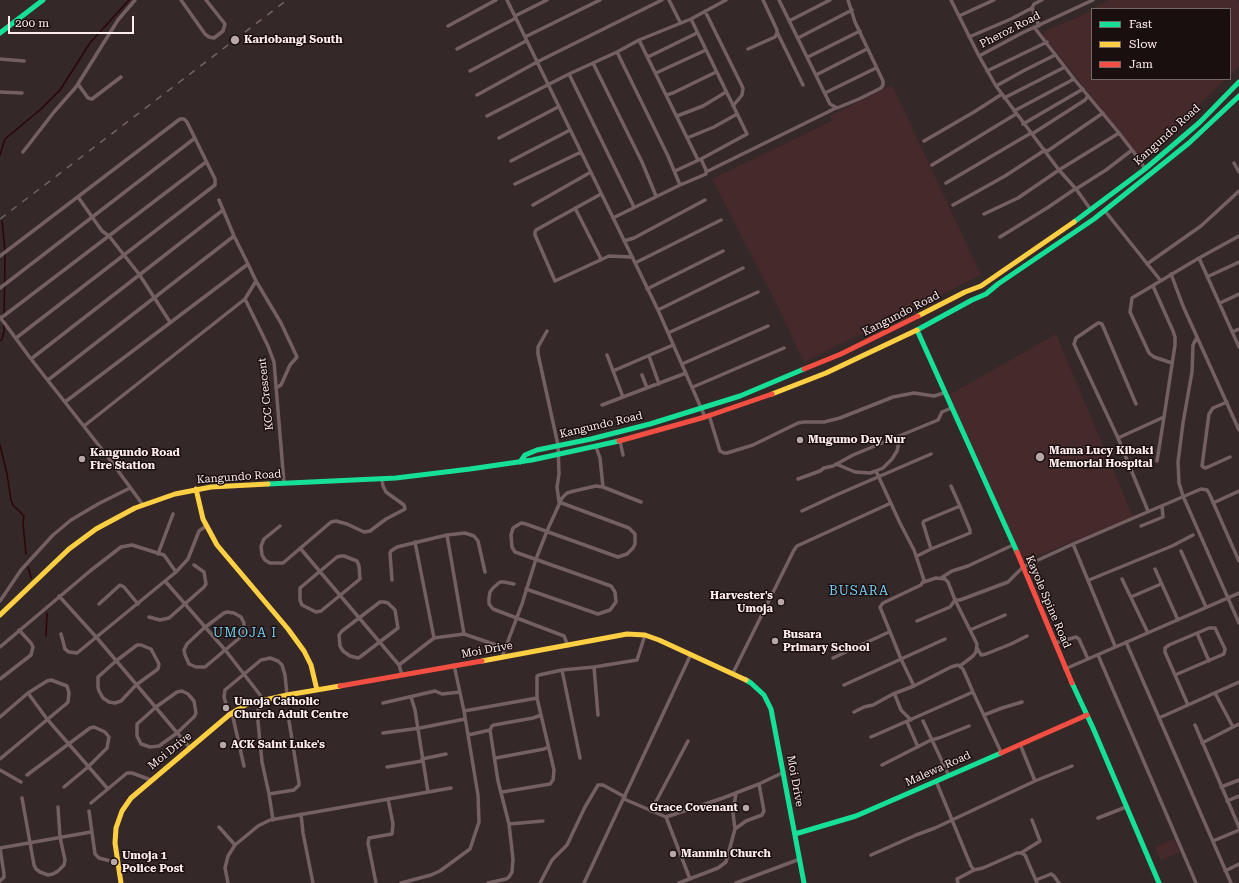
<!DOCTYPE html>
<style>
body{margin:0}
#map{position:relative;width:1239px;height:883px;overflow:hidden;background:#352828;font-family:"Roboto Serif",serif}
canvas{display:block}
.legend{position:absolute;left:1091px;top:8px;width:140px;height:72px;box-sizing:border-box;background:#1a0f0f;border:1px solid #756767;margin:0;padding:5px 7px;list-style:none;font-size:12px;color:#feecec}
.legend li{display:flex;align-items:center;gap:8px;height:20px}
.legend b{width:20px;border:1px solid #756767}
.scale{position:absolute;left:8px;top:16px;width:126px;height:18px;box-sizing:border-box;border:2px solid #feecec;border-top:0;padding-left:5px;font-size:12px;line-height:14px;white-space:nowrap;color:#feecec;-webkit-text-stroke:3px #1a0f0f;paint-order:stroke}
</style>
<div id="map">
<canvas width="1239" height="883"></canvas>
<ul class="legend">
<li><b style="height:5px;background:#16e098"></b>Fast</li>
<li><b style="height:5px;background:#ffcf43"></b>Slow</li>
<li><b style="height:5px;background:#f24e42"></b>Jam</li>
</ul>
<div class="scale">200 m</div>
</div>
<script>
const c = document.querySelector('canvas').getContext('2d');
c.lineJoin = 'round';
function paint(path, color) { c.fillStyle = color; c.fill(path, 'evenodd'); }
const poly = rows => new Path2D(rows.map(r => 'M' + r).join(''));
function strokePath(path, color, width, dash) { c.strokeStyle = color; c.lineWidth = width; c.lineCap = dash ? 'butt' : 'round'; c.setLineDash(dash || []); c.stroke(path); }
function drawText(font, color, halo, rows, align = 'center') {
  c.font = font + ' "Roboto Serif",serif'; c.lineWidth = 3; c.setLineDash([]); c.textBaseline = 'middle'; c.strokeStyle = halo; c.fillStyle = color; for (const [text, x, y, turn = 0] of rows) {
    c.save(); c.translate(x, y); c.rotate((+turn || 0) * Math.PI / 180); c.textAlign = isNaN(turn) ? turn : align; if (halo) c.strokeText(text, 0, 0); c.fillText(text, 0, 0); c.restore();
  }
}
paint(poly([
 [1108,0,1237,0,1239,2,1239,66,1230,75,1230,9,1093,9],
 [1092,9,1092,79,1226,79,1198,106,1140,158,1043,35,1046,30,1079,17],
 [892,85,981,275,804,362,775,301,712,179,832,121,830,116],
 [1056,334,1133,517,1020,563,945,397],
 [1174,839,1180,852,1161,860,1155,847]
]), '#46292a');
strokePath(poly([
 [0,155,5,139,41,109,60,90,90,43,129,0],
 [2,221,5,251],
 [4,321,5,254],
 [0,341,2,339,4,331,4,324],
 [0,445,7,474,11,500,13,505,24,516,23,524,26,554],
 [28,567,31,578],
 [46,636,47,613]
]), '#2d0408', 1.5);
strokePath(poly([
 [181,0,205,34,209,37,214,38,223,31,225,24,206,0],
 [507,0,658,310,705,417],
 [669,0,680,22],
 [779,0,830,104,837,108,859,99,881,88,883,85,883,81,855,22,848,0],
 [951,0,979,56,996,86,1059,170,1076,189,1091,210],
 [1032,8,1039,26],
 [705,11,743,88,742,95,733,106],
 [515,16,547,0],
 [959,16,994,0],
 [789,21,830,0],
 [448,26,496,0],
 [1034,27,1074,79,1119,133,1139,159,1145,169],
 [777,32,803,85],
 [525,37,600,0],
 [969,37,1011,19,1032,8,1034,4,1042,0],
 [798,38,852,10],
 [639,40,698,160],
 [457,49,516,18],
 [748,49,775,37,777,33,777,30,763,0],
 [617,52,668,156,680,185],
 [647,56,650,56,697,33],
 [979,56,1022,33,1093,0],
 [808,57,860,31],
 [0,59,24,61],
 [593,63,642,162,656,196],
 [470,71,526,41],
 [987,71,1047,42],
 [656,73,706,50],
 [569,74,634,207],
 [816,75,867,49],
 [78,84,88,98,92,99,121,77],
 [996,86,1025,70,1055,55],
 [0,92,22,93],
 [825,93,876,68],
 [477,95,537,62,662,0],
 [666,95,673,93,716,72],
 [1004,98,1065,67],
 [1014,111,1074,79],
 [487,116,569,74,617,52,639,40,691,19,726,0],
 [677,116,703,106,726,92],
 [1023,124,1083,89],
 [1032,134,1085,100,1088,96],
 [499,138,558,107],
 [687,138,714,127,737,114],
 [924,141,974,112,1002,94],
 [23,152,54,112,76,87,118,20,135,0],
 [1046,152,1103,113],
 [511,161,570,130],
 [1234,163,1239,172],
 [932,165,1016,114],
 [675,171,701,159,747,134,691,19],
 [706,172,836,108],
 [946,183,1031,133],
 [515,184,581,152],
 [1076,189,1106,170,1132,150],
 [601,194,536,230,535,232,535,235,555,281,609,256,631,257],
 [78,197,102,231,109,236,139,274,170,322],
 [533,205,591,172],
 [953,205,1005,176,1045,150],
 [575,208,601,259],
 [1105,211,1161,281],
 [984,214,1018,198,1059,170,1119,133],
 [613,218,680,185,706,174,706,170,701,159],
 [1000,237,1047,208,1075,189],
 [624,241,634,238,705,200],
 [0,256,180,119,184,119,187,122,215,179,215,185,16,338],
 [1199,258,1239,347],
 [635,263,721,220],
 [248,264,256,281,245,299,268,346,274,362,284,483],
 [1147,264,1201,226,1239,191],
 [1171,274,1183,306,1239,430],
 [1207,277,1239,262],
 [256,281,281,323,297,357,290,365,281,385,276,388],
 [0,288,195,138],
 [647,289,723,251],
 [1220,303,1239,294],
 [658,310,743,268],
 [0,317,31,359],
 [1,318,206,162],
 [1232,332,1239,329],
 [668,333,758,292],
 [1197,337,1193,345,1192,372,1183,423,1178,462,1179,483,1183,496,1239,623],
 [607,355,623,397],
 [649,356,659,384],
 [1172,363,1154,357,1149,353,1130,312,1132,298,1199,258,1239,236],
 [682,364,768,326],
 [613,371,673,345],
 [642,375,647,388],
 [48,380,234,236,219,200],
 [693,387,784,348],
 [65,402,248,264,234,236],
 [1227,402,1213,408,1209,414,1202,466,1205,468,1208,467,1230,457],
 [1136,404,1102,324,1099,323,1098,323,1076,338,1074,344,1118,438,1148,511],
 [602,405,686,373],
 [709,415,720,451,724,453,727,453,753,445,798,423,804,422,824,422,840,418,893,397,914,393,934,396,944,393],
 [84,426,245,299],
 [1118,438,1164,417,1175,345,1175,337,1173,331,1153,286],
 [620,441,623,455],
 [596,447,600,458,603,487],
 [1157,461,1164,417],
 [836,464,855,472,870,473,876,471,883,468,892,459,897,451,900,437],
 [876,471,900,523,914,550,924,580,921,585,883,603,880,607,901,659,914,686,951,667,958,665,963,669,973,692,1001,752],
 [798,479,820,471,824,468,833,466,853,455,938,420,942,412,951,408],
 [1213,503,1239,491],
 [143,505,108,457,31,359,223,210],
 [802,511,834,496,931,454],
 [280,526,264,539,261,546,262,555,265,560,270,563,283,563,331,522,336,521,347,524,364,532,370,531,386,519,405,509,404,505,386,492,383,486,382,479],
 [1141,526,1163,517,1162,506],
 [447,535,465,533,474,536,478,541,485,572],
 [415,542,434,638],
 [1073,544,1115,646],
 [300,548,399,665],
 [931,549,970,533,970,530,960,506],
 [1181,551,1206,607],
 [158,554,173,514],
 [341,556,344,556,357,561,359,566,360,579,321,611,316,612,302,605,300,600,300,588,337,557,341,556],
 [917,556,931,549,923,523,924,521,960,506,951,486],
 [1155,569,1178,620],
 [176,572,188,559,199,531,206,526],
 [941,578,952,571,968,566,1013,545],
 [1122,579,1148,633],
 [392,580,390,553,391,551,397,547,447,535,464,634],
 [1089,580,1172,546,1193,535],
 [165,581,226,651,264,700],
 [514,584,504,582,500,582,493,588,490,592,489,598,489,604,493,609,564,636,568,646],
 [526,589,598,614,610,610,616,602,615,592,611,586,515,552,512,547,511,535,513,528,521,523,526,524,618,557,627,554,633,548,635,544,635,534,629,528,559,502,557,487,559,474,558,445,538,354,538,347,547,331],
 [59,596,97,638,190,748],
 [1131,597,1161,584],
 [0,601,21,570,53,535,71,520,98,504,130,488],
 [380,602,384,602,388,603,395,610,398,628,360,657,358,658,350,656,343,651,340,646,339,635,342,631,380,602],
 [99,604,120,585,124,587,138,604],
 [227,612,234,613,241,617,244,623,243,635,205,667,196,667,189,664,185,655,184,650,187,644,204,628,224,613,227,612],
 [149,617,160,620,169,618,204,587,206,584,204,572,194,565],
 [917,621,950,607,955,600,948,582,945,579,936,578,924,582],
 [970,630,1005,615],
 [1197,633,1209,661],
 [1126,642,1231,883],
 [1055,643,1076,637,1079,639,1088,659],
 [137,645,141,645,151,649,159,664,158,669,136,685,121,701,115,703,109,702,103,698,99,691,98,687,98,677,116,661,137,645],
 [0,647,90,571,121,547,132,545,164,555,176,572,77,653,69,652,65,649,61,634],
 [977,648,981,655,986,654,1011,644,1027,636],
 [1098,655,1196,883],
 [502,657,522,604,536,559,547,531,562,498,567,493,574,491,596,486,603,487,641,502],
 [833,658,889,632],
 [960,666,973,656,976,652,977,644,955,600,960,600,1008,582,1023,567,1073,544,1201,489,1207,490,1209,493,1239,561],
 [594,667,637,660,645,635],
 [1065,669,1239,593],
 [562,670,580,758],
 [733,673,794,550,797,546,891,503],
 [402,675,399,665,434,638,464,634,505,648],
 [1175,675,1224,654,1225,649,1215,628,1209,628,1169,645,1165,648,1165,652,1188,705],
 [0,679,31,655,33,647,31,643,19,630],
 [844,685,945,639],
 [182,691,188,694,194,701,196,713,194,717,177,733,159,746,150,747,141,744,137,736,137,724,156,707,177,692,182,691],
 [28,693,47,719,108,789],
 [1215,693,1233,727,1239,724],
 [893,694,895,695,901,710,911,720],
 [411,697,415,710,428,792],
 [260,701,262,707,258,710,258,722,262,762,269,794,294,790,299,785,299,783,289,721],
 [383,703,435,691,442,694,460,692],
 [464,711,537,698],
 [854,712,864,707,873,705,893,694,914,686],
 [232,713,244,766],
 [229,715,224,697,225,690,261,660,266,659,270,658,278,661,282,665,285,675,287,695],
 [984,715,1002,708,1022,702],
 [0,717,28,693,47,681,51,680,67,686,69,693,68,702,66,704,0,759],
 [1159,718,1239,682],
 [923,721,949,776],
 [907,722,918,747],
 [1195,725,1239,827],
 [383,733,420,728,465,719],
 [468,735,490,730],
 [871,737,973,692],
 [1202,743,1233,727],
 [1020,744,1035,781,1072,766],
 [496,758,544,749,548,747],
 [422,759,446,754],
 [882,765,931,740,939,738,969,726],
 [387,767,422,761],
 [0,770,21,782],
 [27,775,90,728,94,727,105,732,109,737,107,748,88,767,64,787],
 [936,781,971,866,974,870],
 [1221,787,1239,780],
 [502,792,550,784,553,780,554,770,537,698,537,676,539,675,562,670,594,667,598,715],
 [269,794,273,820],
 [22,798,34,865,36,869,40,872,48,875,53,874,58,871,64,865,65,860,60,837,58,807],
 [624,799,666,817,723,798,759,784,784,772],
 [1227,801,1239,796],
 [91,803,127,773,132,773,151,780],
 [89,811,95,854,99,858,118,863],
 [651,811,688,741],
 [301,814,303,833,313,883],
 [666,817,690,879],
 [1098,818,1126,807],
 [509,824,543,821],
 [219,827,235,845,228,856,225,868,228,883],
 [735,829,733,813,736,793],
 [1213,841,1239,830],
 [235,845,258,826,270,820,451,788],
 [0,848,91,832],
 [0,848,4,874,4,877,0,881],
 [1021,853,1040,841,1032,820],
 [871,855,916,835,935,828,1035,781],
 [1225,871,1239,864],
 [1036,880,1051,874,1054,876,1059,883],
 [376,883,368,843,369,838,392,834,393,824,388,799],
 [401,883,431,875,440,871,470,849,479,822,478,795,464,711,454,665],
 [488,883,506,879,509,877,512,872,513,859,509,824,498,781,490,730,492,726,494,725,533,718,541,715],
 [540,883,552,860,567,845,585,807,598,785,603,785,625,797],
 [584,883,691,654],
 [679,883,718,868,726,862,735,829,746,821,762,815,764,811,759,784],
 [736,883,800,859],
 [958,883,957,879,974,870,983,868,1017,853,1021,853,1025,855,1037,883]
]), '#746060', 3.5);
strokePath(poly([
 [0,33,43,0],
 [1074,222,1145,169,1199,123,1239,82],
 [917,330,1017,552],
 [917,330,972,300,986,294,998,284,1094,219,1189,143,1239,96],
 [520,462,525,455,537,450,591,439,650,424,740,396,804,369],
 [268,484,396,478,470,469,532,460,619,441],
 [746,680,751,683,764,695,771,709,804,883],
 [1072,683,1093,728,1159,883],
 [795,834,856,816,1001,753]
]), '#16e098', 5);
strokePath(poly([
 [918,316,965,292,981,286,1074,222],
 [772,394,826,373,917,330],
 [196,489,203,519,217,545,288,629,304,651,311,665,317,690],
 [0,615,69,549,96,529,135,508,175,494,211,487,268,484],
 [482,661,627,634,645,635,659,640,746,680],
 [121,883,115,843,116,828,122,811,131,798,229,715,247,704,287,695,340,686]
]), '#ffcf43', 5);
strokePath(poly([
 [804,369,841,354,918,316],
 [619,441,705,417,772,394],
 [1017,552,1072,683],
 [340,686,482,661],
 [1001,753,1087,715]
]), '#f24e42', 5);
strokePath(poly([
 [0,219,287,0]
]), '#726464', 1.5, [7, 7]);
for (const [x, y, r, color] of [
 [235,40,5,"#b8a7a7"],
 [800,440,4,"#b8a7a7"],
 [1040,457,5,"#b8a7a7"],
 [82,459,4,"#b8a7a7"],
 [781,602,4,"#b8a7a7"],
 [775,641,4,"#b8a7a7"],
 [226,708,4,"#b8a7a7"],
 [223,745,4,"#b8a7a7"],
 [746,808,4,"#b8a7a7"],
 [673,854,4,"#b8a7a7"],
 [114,862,4,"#b8a7a7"]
]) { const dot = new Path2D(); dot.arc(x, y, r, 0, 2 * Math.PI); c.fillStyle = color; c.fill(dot); strokePath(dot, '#1a0f0f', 1.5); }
drawText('11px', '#feecec', '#1a0f0f', [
 ["Pheroz Road",1010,30,-27],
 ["Kangundo Road",1167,135,-42],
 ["Kangundo Road",901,314,-27],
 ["KCC Crescent",266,394,-96],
 ["Kangundo Road",601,425,-13],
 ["Kangundo Road",239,477,-4],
 ["Kayole Spine Road",1048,602,67],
 ["Moi Drive",487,650,-10],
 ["Moi Drive",170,751,-39],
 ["Malewa Road",938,769,-24],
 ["Moi Drive",795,781,80]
]);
drawText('bold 11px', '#feecec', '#1a0f0f', [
 ["Kariobangi South",244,40],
 ["Mugumo Day Nur",808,440],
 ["Mama Lucy Kibaki",1049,451],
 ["Memorial Hospital",1049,464],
 ["Kangundo Road",90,453],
 ["Fire Station",90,466],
 ["Harvester's",773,596,"right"],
 ["Umoja",773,609,"right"],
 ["Busara",783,635],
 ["Primary School",783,648],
 ["Umoja Catholic",234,702],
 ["Church Adult Centre",234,715],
 ["ACK Saint Luke's",231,745],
 ["Grace Covenant",738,808,"right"],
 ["Manmin Church",681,854],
 ["Umoja 1",122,856],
 ["Police Post",122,869]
], 'left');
c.letterSpacing = '1px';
drawText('13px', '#74cbf1', '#1a0f0f', [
 ["BUSARA",859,591],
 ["UMOJA I",245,633]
]);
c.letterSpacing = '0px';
</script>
